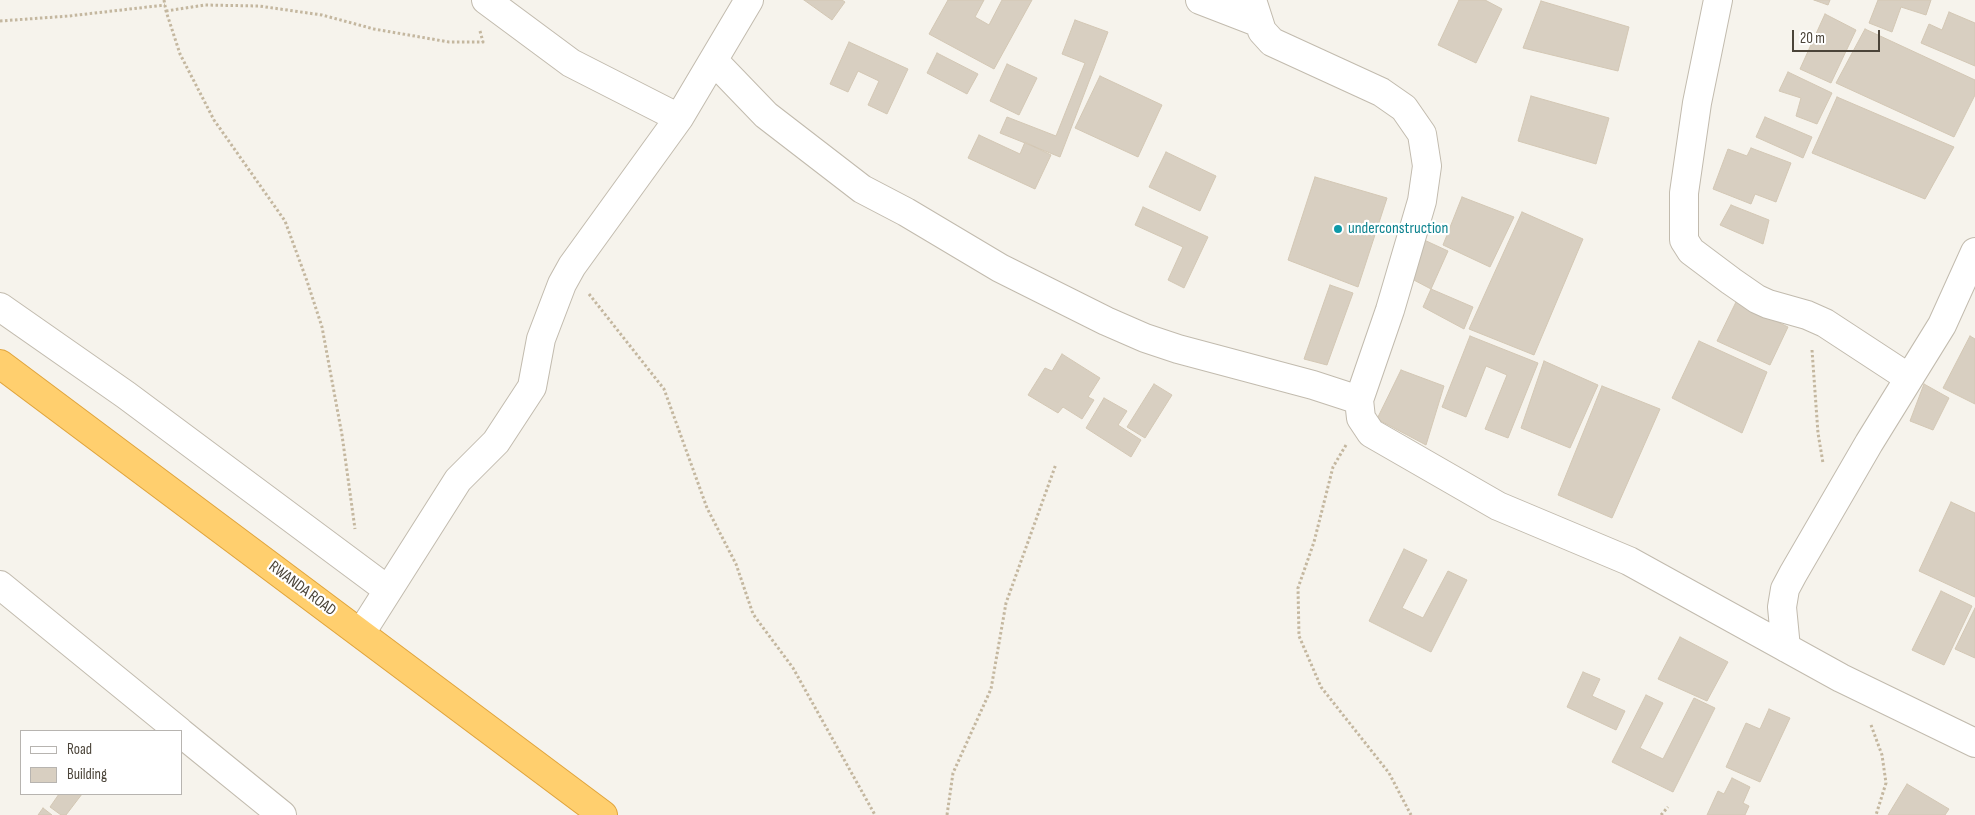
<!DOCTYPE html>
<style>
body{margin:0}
#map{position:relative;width:1975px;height:815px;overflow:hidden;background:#f6f3ec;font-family:"Sofia Sans Condensed",sans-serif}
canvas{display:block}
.legend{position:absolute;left:20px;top:730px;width:162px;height:65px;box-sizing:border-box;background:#fff;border:1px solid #b7b4b0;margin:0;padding:6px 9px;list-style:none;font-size:15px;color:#4b4439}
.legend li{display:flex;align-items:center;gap:10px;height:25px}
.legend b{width:25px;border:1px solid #b7b4b0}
.scale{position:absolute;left:1792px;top:30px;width:88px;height:22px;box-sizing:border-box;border:2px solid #4b4439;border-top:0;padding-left:6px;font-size:15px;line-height:18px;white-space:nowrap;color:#4b4439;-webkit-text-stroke:4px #fff;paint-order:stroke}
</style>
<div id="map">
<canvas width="1975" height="815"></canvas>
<ul class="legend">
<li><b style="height:6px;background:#fff"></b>Road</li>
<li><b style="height:14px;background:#d8cfc1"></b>Building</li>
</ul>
<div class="scale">20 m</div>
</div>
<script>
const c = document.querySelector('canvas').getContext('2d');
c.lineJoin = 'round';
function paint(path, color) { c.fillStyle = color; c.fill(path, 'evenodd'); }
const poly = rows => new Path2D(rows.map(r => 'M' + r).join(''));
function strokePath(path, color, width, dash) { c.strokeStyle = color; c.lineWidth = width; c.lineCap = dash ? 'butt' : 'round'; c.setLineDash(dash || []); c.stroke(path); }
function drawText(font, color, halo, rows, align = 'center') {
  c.font = font + ' "Sofia Sans Condensed",sans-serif'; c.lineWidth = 4.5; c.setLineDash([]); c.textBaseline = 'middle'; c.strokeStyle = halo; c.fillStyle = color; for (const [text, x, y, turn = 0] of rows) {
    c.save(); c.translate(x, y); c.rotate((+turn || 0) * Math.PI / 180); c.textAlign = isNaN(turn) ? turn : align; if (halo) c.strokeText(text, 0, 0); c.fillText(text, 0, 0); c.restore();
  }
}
const building = poly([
 [804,0,842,0,845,2,832,20,804,0],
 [948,0,984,0,975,17,989,25,1002,0,1032,0,994,69,929,34,948,0],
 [1459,0,1485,0,1502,9,1476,63,1438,45,1459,0],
 [1814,0,1830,0,1828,5,1814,0],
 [1878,0,1931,0,1926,15,1901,7,1892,32,1869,23,1878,0],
 [1541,1,1629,27,1618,71,1523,48,1541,1],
 [1949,12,1975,23,1975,66,1921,43,1929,24,1942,30,1949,12],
 [1825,14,1856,30,1831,83,1800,69,1825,14],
 [1075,20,1108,32,1060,157,1000,133,1007,117,1056,136,1085,63,1062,54,1075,20],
 [1865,29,1975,80,1975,95,1954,137,1836,83,1865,29],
 [849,42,908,69,887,114,868,105,879,81,858,71,848,92,830,84,849,42],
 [937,53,978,74,967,94,927,73,937,53],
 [1007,64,1037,78,1019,115,990,101,1007,64],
 [1788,72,1832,93,1817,124,1796,116,1801,98,1779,91,1788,72],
 [1100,76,1162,105,1138,157,1075,128,1100,76],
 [1531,96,1609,118,1596,164,1518,141,1531,96],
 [1837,97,1954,147,1925,199,1812,153,1837,97],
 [1765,117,1812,137,1803,158,1756,137,1765,117],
 [979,135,1020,154,1025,142,1051,155,1035,189,968,158,979,135],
 [1751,148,1791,163,1776,202,1755,194,1751,204,1713,189,1728,149,1747,156,1751,148],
 [1166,152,1216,176,1200,211,1149,187,1166,152],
 [1315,177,1387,198,1358,287,1288,260,1315,177],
 [1462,197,1514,217,1490,267,1443,245,1462,197],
 [1731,205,1769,220,1763,244,1720,225,1731,205],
 [1143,207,1208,237,1184,288,1168,280,1183,247,1135,225,1143,207],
 [1522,212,1583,239,1534,355,1469,329,1522,212],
 [1422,239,1448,251,1431,289,1410,278,1422,239],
 [1330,285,1353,293,1327,365,1304,359,1330,285],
 [1431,289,1473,307,1464,329,1423,307,1431,289],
 [1736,302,1788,327,1770,365,1717,341,1736,302],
 [1470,336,1538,363,1508,438,1485,429,1507,375,1486,366,1466,417,1442,407,1470,336],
 [1970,336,1975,339,1975,404,1943,388,1970,336],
 [1699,341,1767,372,1742,433,1672,398,1699,341],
 [1062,354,1100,378,1088,397,1094,400,1082,419,1063,407,1058,413,1028,395,1045,368,1052,371,1062,354],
 [1544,361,1598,385,1570,448,1521,428,1544,361],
 [1401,370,1444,386,1426,445,1377,419,1401,370],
 [1154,384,1172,395,1145,438,1127,427,1154,384],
 [1924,384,1949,398,1933,430,1910,421,1924,384],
 [1602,386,1660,409,1612,518,1558,495,1602,386],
 [1104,398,1127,411,1118,425,1141,440,1131,457,1086,428,1104,398],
 [1951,502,1975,513,1975,597,1919,571,1951,502],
 [1404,549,1427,560,1402,608,1423,618,1448,571,1467,580,1431,652,1369,621,1404,549],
 [1941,591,1972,606,1944,665,1912,650,1941,591],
 [1975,608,1975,658,1955,649,1975,608],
 [1680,637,1728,662,1707,701,1658,679,1680,637],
 [1583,672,1600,679,1592,696,1625,711,1616,730,1567,707,1583,672],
 [1646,695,1663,703,1640,748,1663,759,1694,698,1715,708,1673,792,1612,762,1646,695],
 [1769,709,1790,718,1760,782,1726,767,1746,723,1760,729,1769,709],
 [1732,778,1750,787,1743,803,1749,806,1745,815,1707,815,1718,791,1724,794,1732,778],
 [1907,784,1949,809,1945,815,1888,815,1907,784],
 [59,794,82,794,66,815,61,815,50,807,59,794],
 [43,808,52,815,38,815,43,808]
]);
paint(building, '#d8cfc1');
strokePath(building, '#d3c7b4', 1);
const minor = poly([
 [486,0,571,63,679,118],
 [1200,0,1257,22],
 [1252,0,1262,31,1272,42,1381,92,1404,108,1422,134,1427,166,1422,201,1390,310,1359,400,1361,418,1371,433,1498,506,1629,561,1841,678,1975,743],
 [1718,0,1697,103,1684,193,1684,240,1691,251,1731,281,1757,299,1768,304,1807,315,1825,323,1909,378],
 [714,61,766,115,862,189,906,212,1000,268,1106,321,1145,338,1178,349,1313,385,1359,400],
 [0,307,126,395,388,590],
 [0,585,179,731],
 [361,633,458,480,496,442,532,387,541,339,562,284,572,266,679,118,749,0],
 [1786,648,1782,607,1785,589,1793,574,1869,443,1942,325,1975,252],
 [181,733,282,815]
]);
const highway = poly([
 [0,364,603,815]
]);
strokePath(minor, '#c2bbae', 30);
strokePath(highway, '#e0a43c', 30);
strokePath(poly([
 [164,0,166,11,180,54,214,120,285,221,307,281,322,327,342,435,355,529],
 [166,11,205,5,259,6,322,15,374,29,449,42,483,42,480,31],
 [0,21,69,16,165,5],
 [589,294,664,389,707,508,736,564,753,614,793,668,875,815],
 [1812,350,1818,433,1823,463],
 [1346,445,1333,467,1314,542,1298,588,1299,636,1321,687,1389,773,1411,815],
 [1871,725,1882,755,1886,783,1876,815],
 [947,815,953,773,991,689,1006,603,1056,464],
 [1661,815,1668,807]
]), '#c4b79f', 3, [2.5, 2.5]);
strokePath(minor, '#fff', 28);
strokePath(highway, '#ffcf6e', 28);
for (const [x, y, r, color] of [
 [1338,229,5,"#0f9aa8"]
]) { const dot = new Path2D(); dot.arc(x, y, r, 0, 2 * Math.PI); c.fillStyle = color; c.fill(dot); strokePath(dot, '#fff', 2); }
drawText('16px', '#0d838f', '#fff', [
 ["underconstruction",1348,229]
], 'left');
drawText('16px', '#4b4439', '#fff', [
 ["RWANDA ROAD",302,589,37]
]);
</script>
